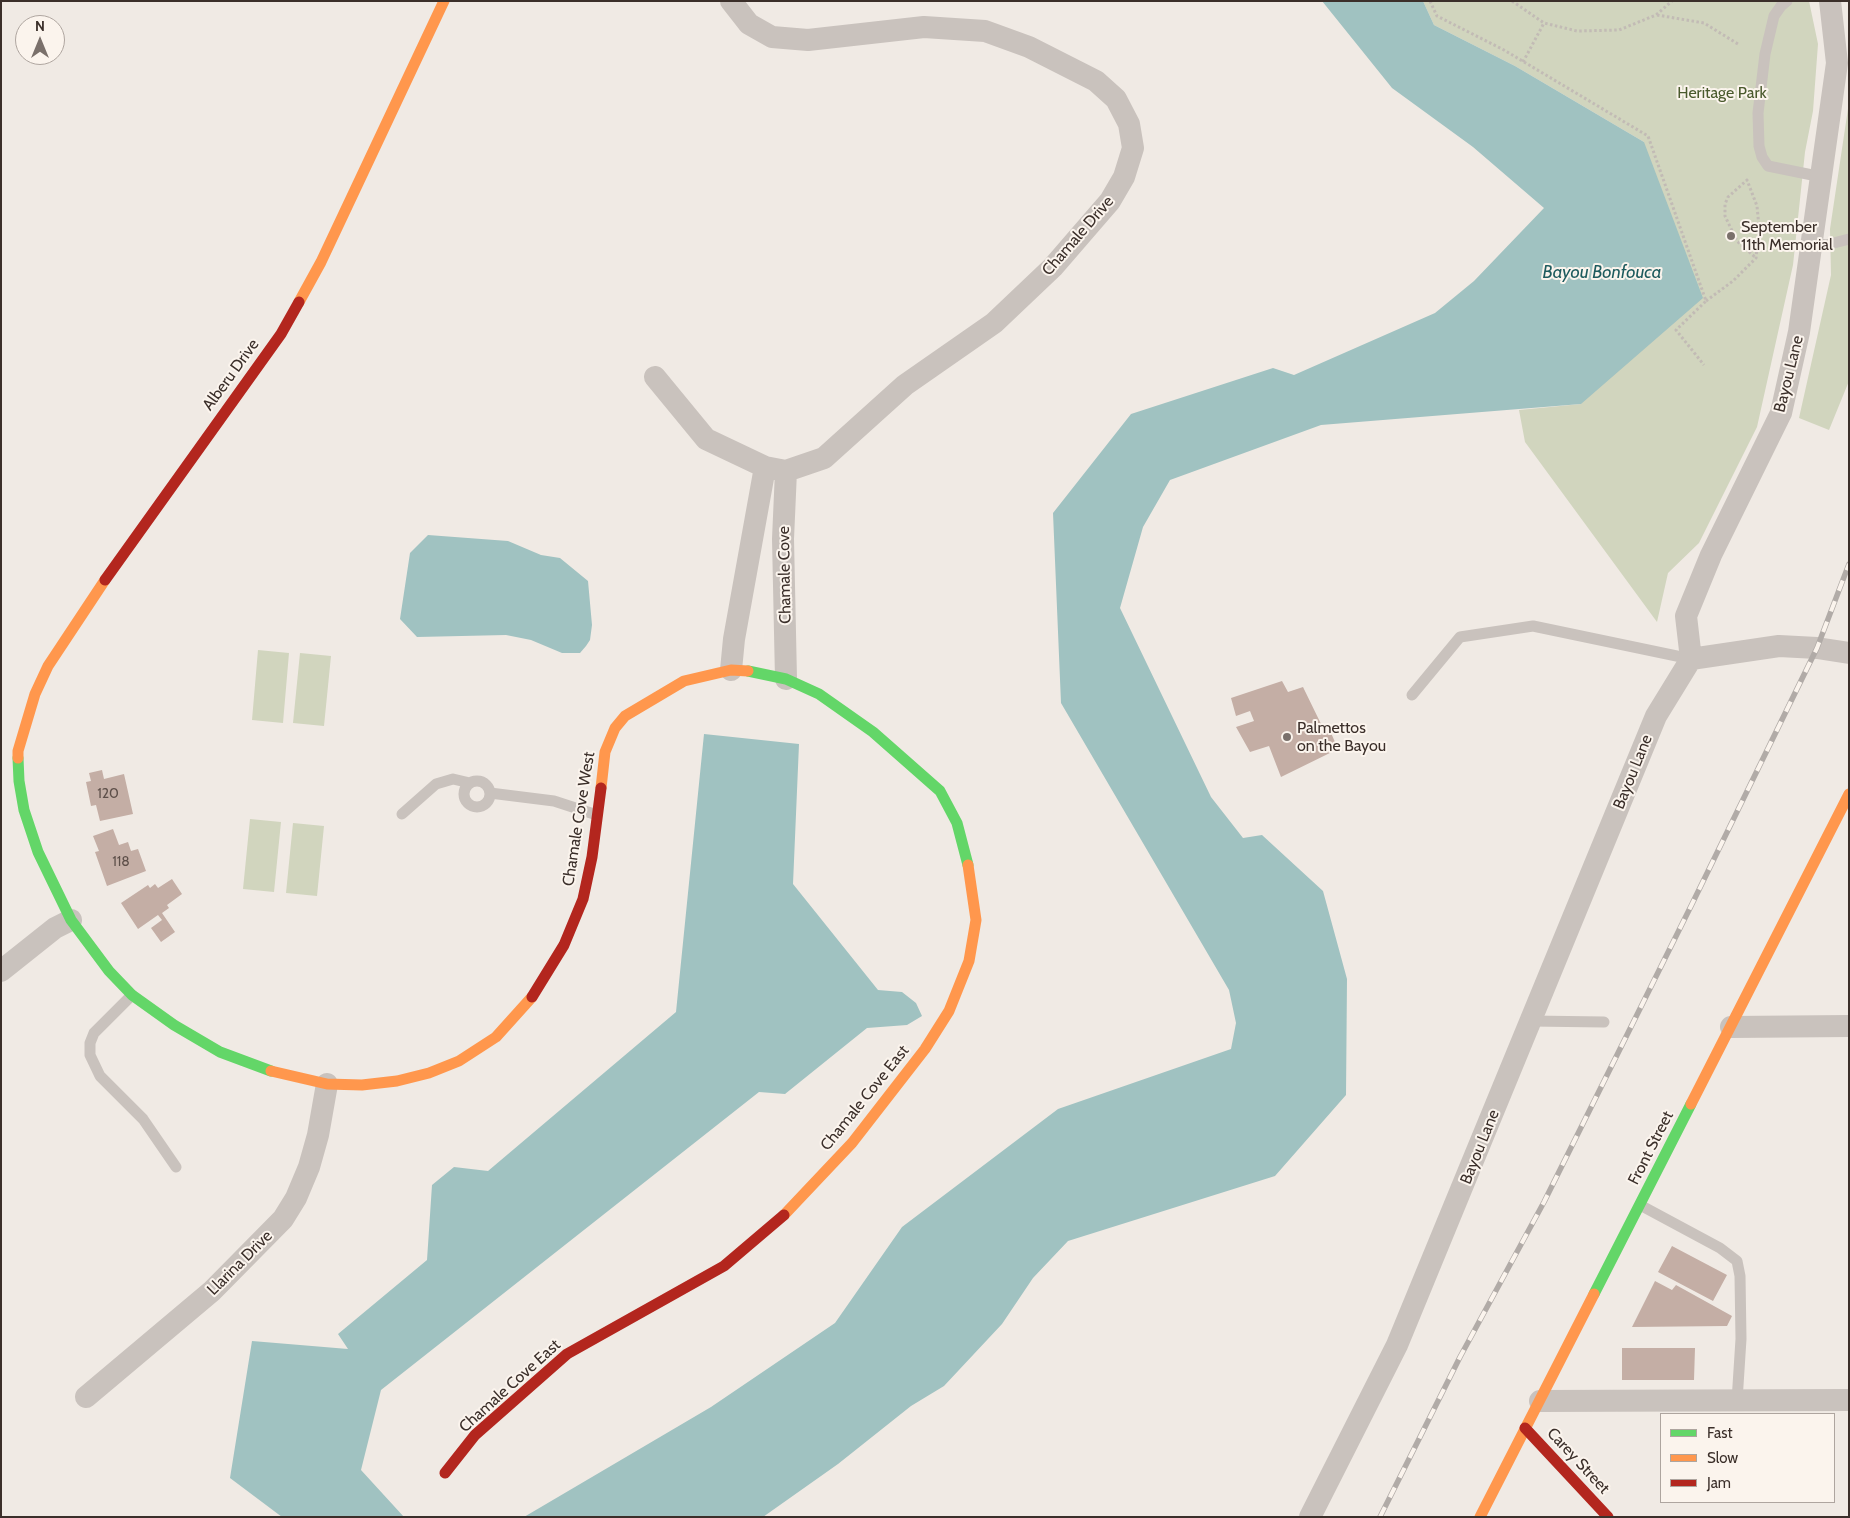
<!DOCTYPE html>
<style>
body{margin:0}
#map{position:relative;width:1850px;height:1518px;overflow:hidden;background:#f0eae4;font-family:Cabin,sans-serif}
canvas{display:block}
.frame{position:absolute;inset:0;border:2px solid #3b2f2a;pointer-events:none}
.legend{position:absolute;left:1660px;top:1413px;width:175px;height:90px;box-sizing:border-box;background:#fbf4ed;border:1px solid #aea59f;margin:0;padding:6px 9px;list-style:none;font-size:15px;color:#3b2f2a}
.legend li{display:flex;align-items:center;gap:10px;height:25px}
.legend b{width:25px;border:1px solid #aea59f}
.north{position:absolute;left:15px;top:15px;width:50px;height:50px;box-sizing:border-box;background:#fbf4ed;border:1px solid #aea59f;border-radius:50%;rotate:0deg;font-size:14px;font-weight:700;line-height:20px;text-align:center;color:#3b2f2a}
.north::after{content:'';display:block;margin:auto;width:18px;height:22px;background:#7a706b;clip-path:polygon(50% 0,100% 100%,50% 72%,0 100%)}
</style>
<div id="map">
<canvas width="1850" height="1518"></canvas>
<div class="frame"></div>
<ul class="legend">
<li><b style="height:6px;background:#63d668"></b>Fast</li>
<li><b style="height:6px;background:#ff974d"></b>Slow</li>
<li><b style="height:6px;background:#b3261e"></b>Jam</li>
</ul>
<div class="north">N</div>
</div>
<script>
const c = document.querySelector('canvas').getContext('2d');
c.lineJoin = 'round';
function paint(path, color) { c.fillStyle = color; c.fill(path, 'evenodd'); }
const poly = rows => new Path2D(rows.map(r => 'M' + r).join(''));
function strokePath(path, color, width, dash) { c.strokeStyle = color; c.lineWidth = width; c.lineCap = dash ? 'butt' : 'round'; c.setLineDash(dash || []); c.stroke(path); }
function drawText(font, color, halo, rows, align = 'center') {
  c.font = font + ' Cabin,sans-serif'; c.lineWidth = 4; c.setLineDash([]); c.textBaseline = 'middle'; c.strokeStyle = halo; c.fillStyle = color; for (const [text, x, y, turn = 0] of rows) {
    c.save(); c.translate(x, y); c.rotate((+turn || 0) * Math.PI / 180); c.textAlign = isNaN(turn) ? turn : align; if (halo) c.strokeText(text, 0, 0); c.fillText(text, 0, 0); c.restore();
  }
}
paint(poly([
 [1423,1,1809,1,1818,44,1813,111,1805,152,1793,265,1757,427,1699,543,1668,573,1657,622,1525,442,1519,410,1581,404,1644,142,1515,66,1434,25],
 [1849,102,1849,381,1829,430,1799,418,1831,275,1830,229],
 [258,650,289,653,283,723,252,720],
 [300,653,331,656,324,726,293,723],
 [250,819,281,822,274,892,243,889],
 [293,823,324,826,317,896,286,893]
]), '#d1d5be');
paint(poly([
 [1322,1,1423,1,1434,25,1515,66,1644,142,1703,298,1581,404,1321,425,1170,480,1143,527,1120,608,1211,797,1243,838,1262,835,1323,891,1347,979,1346,1095,1275,1176,1068,1241,1033,1278,1002,1324,944,1386,911,1406,838,1464,763,1517,524,1517,711,1407,835,1323,902,1227,1058,1109,1231,1049,1236,1023,1229,990,1061,703,1053,513,1131,414,1273,368,1294,375,1435,313,1474,281,1544,208,1473,147,1392,88],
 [428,535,508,541,541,555,560,558,588,581,592,625,590,640,586,646,580,653,562,653,531,640,506,635,417,637,400,619,410,553],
 [704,734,799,744,793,884,878,990,902,992,916,1003,922,1016,907,1025,867,1028,785,1094,759,1092,381,1390,361,1470,404,1517,282,1517,230,1478,252,1341,348,1349,338,1334,427,1260,432,1185,454,1167,488,1171,676,1012]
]), '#a0c2c1');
paint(poly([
 [1282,681,1288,692,1303,687,1322,726,1328,726,1338,749,1281,777,1269,746,1250,752,1236,727,1254,721,1250,711,1236,716,1231,698],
 [102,770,104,779,124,774,133,814,100,821,96,805,91,806,86,782,91,781,89,773],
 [113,829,119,845,128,842,131,851,138,849,146,871,107,886,95,852,99,851,93,836],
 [172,879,182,894,167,905,169,908,162,913,175,932,161,942,151,928,162,920,158,915,138,929,121,903,148,885,150,888,155,884,158,888],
 [1672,1246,1727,1275,1713,1301,1658,1272],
 [1655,1281,1672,1290,1676,1285,1732,1316,1727,1326,1632,1327],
 [1622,1348,1695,1348,1694,1380,1622,1380]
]), '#c4aea5');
strokePath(poly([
 [1430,1,1437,16,1504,50,1648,136,1706,301,1676,330,1704,365],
 [1512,1,1544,23,1577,31,1619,30,1656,15,1672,1],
 [1657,15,1704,23,1738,44],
 [1523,62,1544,23],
 [1706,301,1733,281,1756,258,1759,227,1757,206,1747,180,1728,197,1725,204,1725,216,1737,241,1756,258]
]), '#c2bbb5', 3, [2.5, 2.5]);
strokePath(poly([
 [1787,1,1781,6,1774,16,1765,54,1758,113,1759,146,1762,157,1768,166,1822,177],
 [1813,243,1826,245,1849,239],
 [1412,695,1460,637,1533,626,1691,659],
 '464 794a13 13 0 1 1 26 0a13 13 0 1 1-26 0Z',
 [490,793,554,801,597,815],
 [402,814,436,784,453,779,470,783],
 [132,995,94,1033,90,1043,90,1055,100,1076,143,1119,176,1167],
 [1531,1021,1604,1022],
 [1640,1205,1720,1248,1737,1261,1740,1276,1741,1339,1737,1401]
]), '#c9c2bd', 11);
strokePath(poly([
 [655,377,706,439,765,467,786,471,824,458,905,385,994,323,1053,267,1110,201,1124,177,1133,148,1129,124,1116,99,1096,81,1029,47,985,31,924,27,808,40,772,37,749,24,731,1],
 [786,471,783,539,786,679],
 [1691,659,1779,646,1817,648,1849,653],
 [731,670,734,639,765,467],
 [1,971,55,928,71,920],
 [1731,1027,1849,1026],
 [86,1397,212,1291,283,1219,296,1198,309,1167,318,1135,327,1084],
 [1540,1401,1849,1400],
 [1310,1517,1397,1345,1656,716,1691,659,1686,616,1711,555,1781,413,1799,332,1837,63,1830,1]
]), '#c9c2bd', 22);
strokePath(poly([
 [748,671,786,679,819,694,873,732,940,791,957,823,968,865],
 [18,758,19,781,24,810,38,852,71,920,109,971,132,995,174,1025,220,1052,271,1071],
 [1594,1294,1691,1104]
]), '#63d668', 11);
strokePath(poly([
 [299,302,321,262,444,1],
 [18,758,18,751,35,694,48,666,105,580],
 [601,788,605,752,615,728,625,716,684,681,731,670,748,671],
 [271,1071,327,1084,362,1085,397,1081,429,1073,459,1061,496,1037,532,997],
 [1691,1104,1849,794],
 [784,1215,852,1143,925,1049,949,1011,969,961,976,920,968,865],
 [1480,1517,1594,1294]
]), '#ff974d', 11);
strokePath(poly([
 [105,580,281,334,299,302],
 [532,997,564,945,583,899,592,857,601,788],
 [1525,1428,1608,1517],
 [445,1473,475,1435,567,1354,724,1266,784,1215]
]), '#b3261e', 11);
const rail = poly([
 [1380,1517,1460,1357,1544,1202,1692,904,1817,648,1849,564]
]);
strokePath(rail, '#b1aba7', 5.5);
strokePath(rail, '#fbf4ed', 4, [11]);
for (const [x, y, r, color] of [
 [1731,236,5,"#7a706b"],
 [1287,737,5,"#7a706b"]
]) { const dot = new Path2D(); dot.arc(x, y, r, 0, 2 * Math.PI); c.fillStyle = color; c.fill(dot); strokePath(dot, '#fbf4ed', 2); }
drawText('14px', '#5d4f49', null, [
 ["120",108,794],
 ["118",121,862]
]);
drawText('16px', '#4a5a2d', '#fbf4ed', [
 ["Heritage Park",1722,93]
]);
drawText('16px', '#3b2f2a', '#fbf4ed', [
 ["September",1741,227],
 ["11th Memorial",1741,245],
 ["Palmettos",1297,728],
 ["on the Bayou",1297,746]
], 'left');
drawText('16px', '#3b2f2a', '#fbf4ed', [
 ["Chamale Drive",1078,236,-49],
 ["Bayou Lane",1789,374,-76],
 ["Alberu Drive",231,375,-54],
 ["Chamale Cove",785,575,-91],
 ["Bayou Lane",1633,772,-68],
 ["Chamale Cove West",579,819,-81],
 ["Chamale Cove East",865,1098,-51],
 ["Bayou Lane",1480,1147,-68],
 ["Front Street",1651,1148,-63],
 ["Llarina Drive",240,1263,-45],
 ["Chamale Cove East",510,1386,-42],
 ["Carey Street",1578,1461,47]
]);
drawText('italic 18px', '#1e5b5e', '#fbf4ed', [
 ["Bayou Bonfouca",1602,273]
]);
</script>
